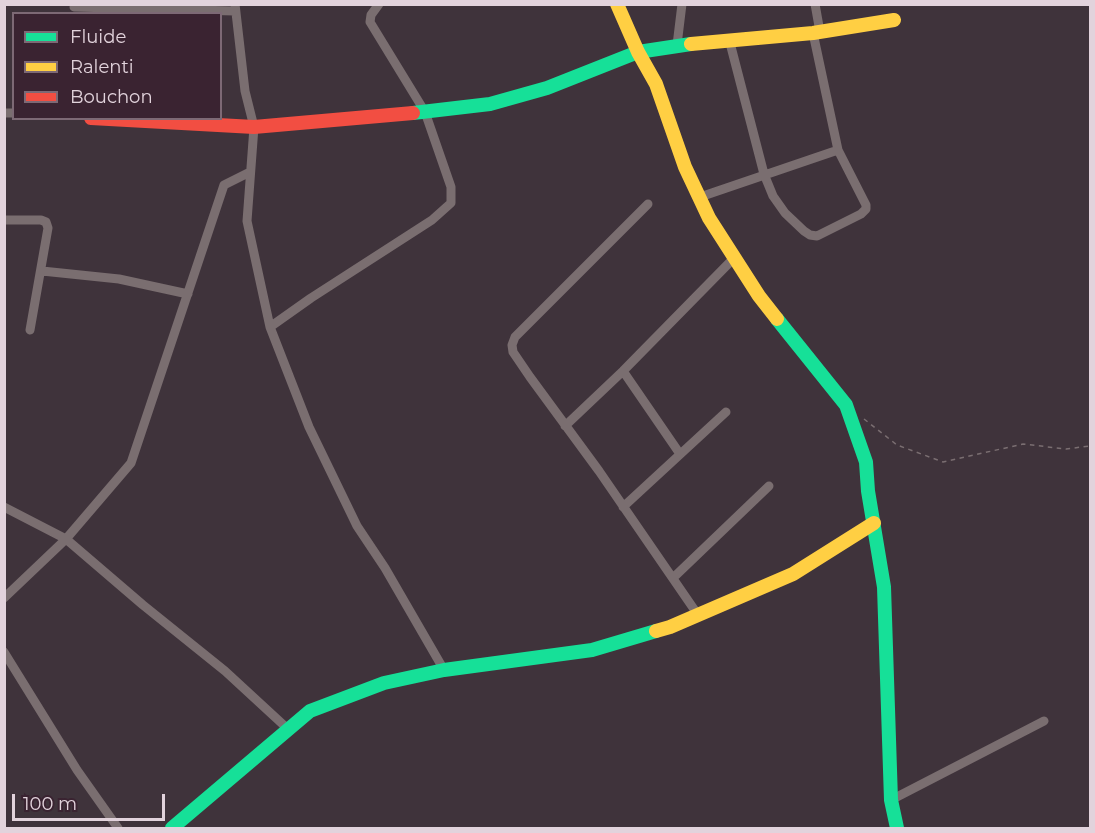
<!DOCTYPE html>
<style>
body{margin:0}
#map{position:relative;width:1095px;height:833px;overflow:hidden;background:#3f333b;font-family:Montserrat,sans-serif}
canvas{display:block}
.frame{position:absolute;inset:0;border:6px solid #e2d3dc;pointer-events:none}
.legend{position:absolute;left:12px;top:12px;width:210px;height:108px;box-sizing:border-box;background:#3a2331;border:2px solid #7d6975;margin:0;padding:8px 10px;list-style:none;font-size:18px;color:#e2d3dc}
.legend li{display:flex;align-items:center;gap:12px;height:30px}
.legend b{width:30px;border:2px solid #7d6975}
.scale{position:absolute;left:12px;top:794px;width:153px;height:27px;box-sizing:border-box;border:3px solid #e2d3dc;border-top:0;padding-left:8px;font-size:18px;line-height:21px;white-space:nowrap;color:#e2d3dc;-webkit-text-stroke:4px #3a2331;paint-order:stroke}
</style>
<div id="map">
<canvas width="1095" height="833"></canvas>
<div class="frame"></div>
<ul class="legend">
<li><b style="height:8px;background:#16e098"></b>Fluide</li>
<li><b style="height:8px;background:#ffcf43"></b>Ralenti</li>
<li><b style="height:8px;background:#f24e42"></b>Bouchon</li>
</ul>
<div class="scale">100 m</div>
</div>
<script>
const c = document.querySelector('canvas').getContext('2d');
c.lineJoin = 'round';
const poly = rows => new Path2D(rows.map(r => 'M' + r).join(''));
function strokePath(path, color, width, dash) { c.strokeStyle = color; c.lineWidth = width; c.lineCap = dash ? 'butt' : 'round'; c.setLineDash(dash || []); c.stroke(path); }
strokePath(poly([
 [864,419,897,445,943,462,1023,444,1066,449,1090,446]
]), '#7a6e71', 1.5, [4.5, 4.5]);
strokePath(poly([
 [235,4,245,91,254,127,247,221,270,327,309,427,357,526,385,568,444,670],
 [815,4,820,32],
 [74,7,235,11],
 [729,39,764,174,773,196,785,213,804,231,810,235,817,236,861,214,866,209,866,205,838,150,813,33],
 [677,45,682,4],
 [4,113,14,113],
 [700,197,838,150],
 [648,204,515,337,512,345,513,352,530,377,599,471,698,615],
 [4,220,41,220,46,222,48,228,30,330],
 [42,271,119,279,188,294],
 [270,327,311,298,432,220,451,203,451,187,425,112,370,22,371,15,379,4],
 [623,371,680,454],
 [565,426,623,371,734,258],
 [4,507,66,539,143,605,225,671,289,730],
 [623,507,726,412],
 [673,578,769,486],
 [4,598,66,539,131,463,224,185,250,172],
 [4,652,77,770,118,828],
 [891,800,1044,721]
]), '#7a6e70', 9);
strokePath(poly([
 [413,113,490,104,547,88,638,52,691,44],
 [777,319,846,405,866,462,868,491,884,587,891,800,897,828],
 [172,828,310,711,384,683,444,670,592,650,656,631]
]), '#16e098', 14);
strokePath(poly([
 [617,4,638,52,656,84,685,167,709,218,759,296,777,319],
 [691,44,813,33,894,20],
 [656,631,670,627,793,574,874,523]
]), '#ffcf43', 14);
strokePath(poly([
 [91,118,254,127,413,113]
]), '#f24e42', 14);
</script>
